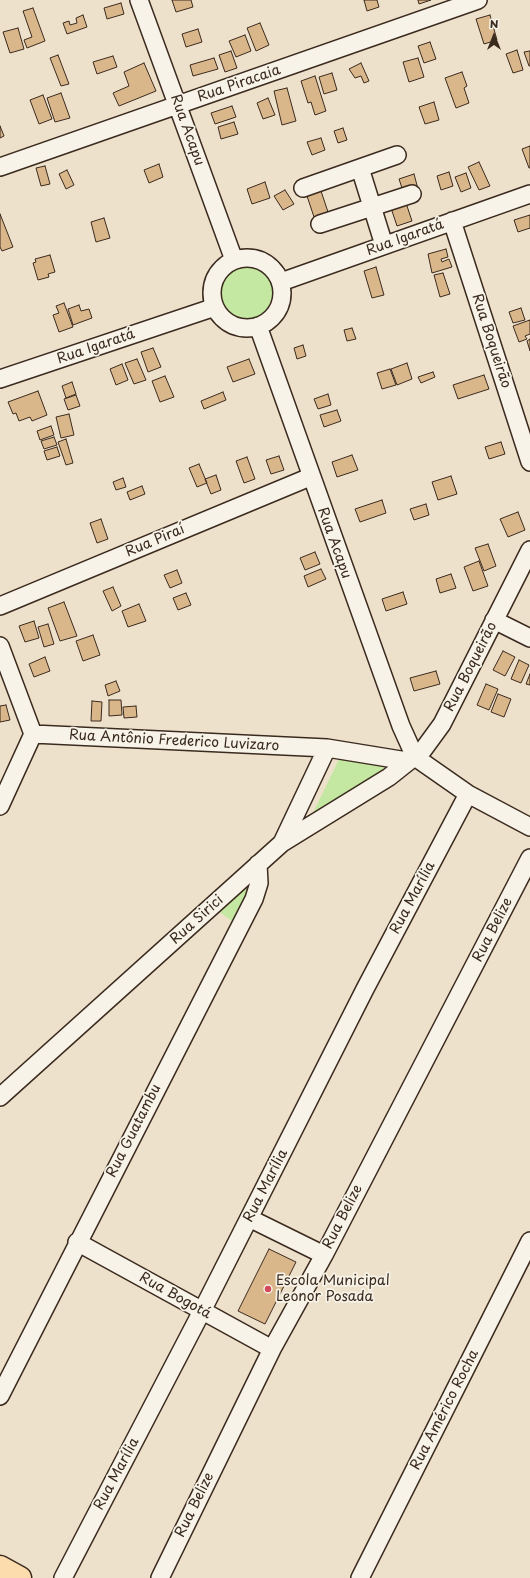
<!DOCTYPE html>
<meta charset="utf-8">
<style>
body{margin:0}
#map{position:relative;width:530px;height:1578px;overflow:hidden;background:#eee1cc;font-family:"Playpen Sans",sans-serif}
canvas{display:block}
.north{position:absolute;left:474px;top:16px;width:40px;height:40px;-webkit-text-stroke:3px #f7f3e8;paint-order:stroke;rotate:0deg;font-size:11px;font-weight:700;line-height:16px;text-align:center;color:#3b2a1e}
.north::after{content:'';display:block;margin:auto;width:14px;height:18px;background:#3b2a1e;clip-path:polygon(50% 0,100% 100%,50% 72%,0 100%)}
</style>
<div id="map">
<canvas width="530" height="1578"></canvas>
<div class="north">N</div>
</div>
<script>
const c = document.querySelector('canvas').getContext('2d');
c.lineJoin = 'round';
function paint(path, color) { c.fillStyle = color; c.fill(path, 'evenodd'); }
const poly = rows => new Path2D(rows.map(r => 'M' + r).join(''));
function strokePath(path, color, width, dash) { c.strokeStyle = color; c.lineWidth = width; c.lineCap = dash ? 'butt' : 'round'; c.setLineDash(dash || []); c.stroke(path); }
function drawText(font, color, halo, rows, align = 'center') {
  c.font = font + ' "Playpen Sans",sans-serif'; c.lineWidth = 3.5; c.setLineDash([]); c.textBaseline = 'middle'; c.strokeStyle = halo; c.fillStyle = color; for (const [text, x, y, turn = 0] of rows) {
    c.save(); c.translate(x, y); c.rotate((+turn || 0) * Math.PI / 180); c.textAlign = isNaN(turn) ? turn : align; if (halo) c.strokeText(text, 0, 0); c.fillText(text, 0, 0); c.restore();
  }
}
paint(poly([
 '218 292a29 29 0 1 1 58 0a29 29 0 1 1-58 0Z',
 [340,757,391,769,311,817],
 [254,880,232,921,218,911]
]), '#c4e8a2');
const building = poly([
 [172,0,191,0,193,7,176,12,172,0],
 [364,0,377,0,379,7,367,11,364,0],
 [418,0,431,0,419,4,418,0],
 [121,3,124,14,107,19,104,8,121,3],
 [33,8,45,41,27,48,24,40,32,37,23,11,33,8],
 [83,15,87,27,67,34,63,23,69,21,70,25,77,23,76,18,83,15],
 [490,15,497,40,484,44,476,19,490,15],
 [260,23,269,45,256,51,247,28,260,23],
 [18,28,24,49,10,53,3,32,18,28],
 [198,29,202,42,186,47,182,34,198,29],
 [245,35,251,51,236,57,229,41,245,35],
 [430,42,436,59,424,63,418,46,430,42],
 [517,50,523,70,513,73,506,54,517,50],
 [231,51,237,68,225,72,219,55,231,51],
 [530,51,530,66,529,66,524,52,530,51],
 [58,55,69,84,61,86,50,58,58,55],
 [113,56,117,67,97,74,93,62,113,56],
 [214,58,218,69,193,76,190,65,214,58],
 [418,58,424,77,409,82,403,62,418,58],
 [144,63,156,91,119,106,113,93,129,86,124,72,144,63],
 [361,63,369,81,364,83,361,76,355,78,349,69,361,63],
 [462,72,467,86,464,88,469,103,456,108,445,78,462,72],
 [332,73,337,90,324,94,319,77,332,73],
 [315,76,326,111,315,115,311,102,308,103,301,81,315,76],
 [287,88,296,121,282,125,274,91,287,88],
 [61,93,70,118,55,122,47,98,61,93],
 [43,95,52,119,39,124,30,100,43,95],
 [268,98,275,115,263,119,257,103,268,98],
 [434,102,439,120,425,124,419,107,434,102],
 [232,106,236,117,215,124,211,113,232,106],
 [234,122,238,134,221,139,218,127,234,122],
 [0,126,4,136,0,138,0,126],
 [343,128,347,140,338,143,334,131,343,128],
 [321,138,325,150,312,155,307,142,321,138],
 [530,146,530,168,529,168,522,149,530,146],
 [479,162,490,186,479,190,468,167,479,162],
 [159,164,163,177,149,183,144,170,159,164],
 [45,166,50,184,41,186,36,168,45,166],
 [67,170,74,185,66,189,59,174,67,170],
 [449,172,453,186,441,190,437,176,449,172],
 [466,173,471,188,461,192,455,177,466,173],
 [414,174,418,189,404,194,399,179,414,174],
 [265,182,270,198,252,204,247,189,265,182],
 [320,188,328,212,314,217,306,193,320,188],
 [285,190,294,204,283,210,274,196,285,190],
 [406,203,412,221,397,226,391,208,406,203],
 [0,214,13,247,2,251,0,247,0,214],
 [530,215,530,228,518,232,514,220,530,215],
 [104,218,110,238,96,242,91,222,104,218],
 [446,249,448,257,441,259,442,262,449,259,452,267,432,273,428,254,446,249],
 [50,255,55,272,48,274,49,277,38,280,33,263,36,262,35,259,50,255],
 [376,267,384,295,372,298,364,271,376,267],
 [443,273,450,294,440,297,434,275,443,273],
 [64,303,73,327,59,332,53,315,59,313,56,306,64,303],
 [79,305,81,311,89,309,92,318,73,325,68,309,79,305],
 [521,308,525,320,513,323,509,312,521,308],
 [530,320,530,334,525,336,527,339,519,342,513,326,530,320],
 [352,328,356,339,347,341,344,330,352,328],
 [530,339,530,351,527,341,530,339],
 [303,345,306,356,297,359,294,348,303,345],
 [153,348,161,367,148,372,141,352,153,348],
 [137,359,146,380,134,384,125,363,137,359],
 [249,359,255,374,233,382,227,367,249,359],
 [407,363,412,379,397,385,391,369,407,363],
 [122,364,128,380,116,385,110,369,122,364],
 [390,369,396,385,382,389,377,373,390,369],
 [433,372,435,377,421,383,418,377,433,372],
 [484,375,489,389,458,399,453,385,484,375],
 [165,376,174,397,160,402,152,381,165,376],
 [72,382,76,394,66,398,62,386,72,382],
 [38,391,47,415,32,421,30,417,19,421,16,413,13,414,8,402,38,391],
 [223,392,226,400,204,409,201,401,223,392],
 [328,394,331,405,318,409,314,399,328,394],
 [76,395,80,406,68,410,64,399,76,395],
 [337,410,341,421,324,427,320,415,337,410],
 [69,414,74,435,61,438,56,417,69,414],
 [51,426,54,435,40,440,37,431,51,426],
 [54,437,57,445,44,449,41,441,54,437],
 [66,439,73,463,66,465,58,442,66,439],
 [501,442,505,454,489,459,485,447,501,442],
 [57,447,60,456,47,460,44,451,57,447],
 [352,455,358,470,337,477,332,462,352,455],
 [279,456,284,470,271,474,266,460,279,456],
 [247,457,255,479,244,483,236,461,247,457],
 [199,464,207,483,197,487,189,468,199,464],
 [216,475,221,490,211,494,205,479,216,475],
 [451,476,457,494,438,500,432,482,451,476],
 [123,478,126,487,116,490,113,482,123,478],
 [142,486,145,494,130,500,127,492,142,486],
 [382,500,386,513,360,522,355,509,382,500],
 [426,504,429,515,414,520,410,509,426,504],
 [518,512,525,530,508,537,500,519,518,512],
 [101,519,108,539,97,543,90,523,101,519],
 [488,544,496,566,484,571,475,548,488,544],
 [315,552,320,564,305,570,300,558,315,552],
 [479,561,488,586,473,591,464,567,479,561],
 [321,569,326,579,308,587,304,576,321,569],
 [177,570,182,583,170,588,164,575,177,570],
 [451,574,456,588,440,593,436,579,451,574],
 [113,587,121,606,112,611,103,591,113,587],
 [403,592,407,604,386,611,382,599,403,592],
 [186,593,191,605,178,610,173,598,186,593],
 [64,602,77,636,60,641,48,608,64,602],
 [139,604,146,621,128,627,122,611,139,604],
 [34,621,39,638,25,642,19,626,34,621],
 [48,624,54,644,44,647,38,627,48,624],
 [93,635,100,655,83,661,76,641,93,635],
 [503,651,515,657,505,676,493,670,503,651],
 [45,657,50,671,34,677,29,664,45,657],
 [519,660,529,665,521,683,511,679,519,660],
 [436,671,440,684,414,691,410,678,436,671],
 [530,674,530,685,526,684,530,674],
 [116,681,120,691,108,696,105,685,116,681],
 [486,684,498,689,489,710,477,705,486,684],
 [498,694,511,699,504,717,491,712,498,694],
 [109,700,121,700,122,715,109,716,109,700],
 [92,701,102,702,101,721,91,721,92,701],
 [6,705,10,720,0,722,0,706,6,705],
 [136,706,137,717,124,718,123,707,136,706],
 [269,1249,296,1262,265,1324,238,1311,269,1249]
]);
paint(building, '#d9b78b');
strokePath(building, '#3b2a1e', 1);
const minor = poly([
 [139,0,234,260],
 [0,167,478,0],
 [360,168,384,245],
 [303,188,397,155],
 [452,221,530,462],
 [320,224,412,194],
 '212 293a35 35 0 1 1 70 0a35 35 0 1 1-70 0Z',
 [281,282,530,194],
 [258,326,401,726,415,757],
 [0,379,215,307],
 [0,606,310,477],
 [494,620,530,638],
 [0,646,33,734],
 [33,734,327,748,407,761],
 [415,757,468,794,530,827],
 [0,806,33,734],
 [282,843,327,748],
 [0,1097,282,843,389,777,423,750,442,724,530,550],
 [249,1218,324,1255],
 [77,1242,272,1349],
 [0,1396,254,899,259,883,258,864],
 [63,1578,202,1311,365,989,468,794],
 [160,1578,272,1349,324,1255,530,858],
 [360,1578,530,1241]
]);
const major = poly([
 [0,1567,20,1578]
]);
strokePath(minor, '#3b2a1e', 20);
strokePath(major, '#3b2a1e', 25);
strokePath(minor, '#f7f3e8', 17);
strokePath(major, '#fcdcac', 22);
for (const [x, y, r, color] of [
 [268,1289,4,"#d1495b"]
]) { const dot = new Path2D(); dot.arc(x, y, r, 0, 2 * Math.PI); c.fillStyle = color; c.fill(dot); strokePath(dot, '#f7f3e8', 1.5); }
drawText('14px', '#3b2a1e', '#f7f3e8', [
 ["Rua Piracaia",239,84,-19],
 ["Rua Acapu",187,130,70],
 ["Rua Igaratá",405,238,-20],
 ["Rua Boqueirão",491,341,72],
 ["Rua Igaratá",96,347,-19],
 ["Rua Piraí",155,541,-23],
 ["Rua Acapu",334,543,70],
 ["Rua Boqueirão",471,667,-63],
 ["Rua Antônio Frederico Luvizaro",174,741,3],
 ["Rua Marília",413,898,-62],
 ["Rua Sirici",197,920,-42],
 ["Rua Belize",493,930,-63],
 ["Rua Guatambu",134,1131,-63],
 ["Rua Marília",266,1186,-63],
 ["Rua Belize",343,1217,-63],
 ["Rua Bogotá",175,1296,29],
 ["Rua Américo Rocha",445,1410,-63],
 ["Rua Marília",117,1474,-62],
 ["Rua Belize",195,1505,-64]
]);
drawText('14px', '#3b2a1e', '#f7f3e8', [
 ["Escola Municipal",276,1281],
 ["Leonor Posada",276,1297]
], 'left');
</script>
